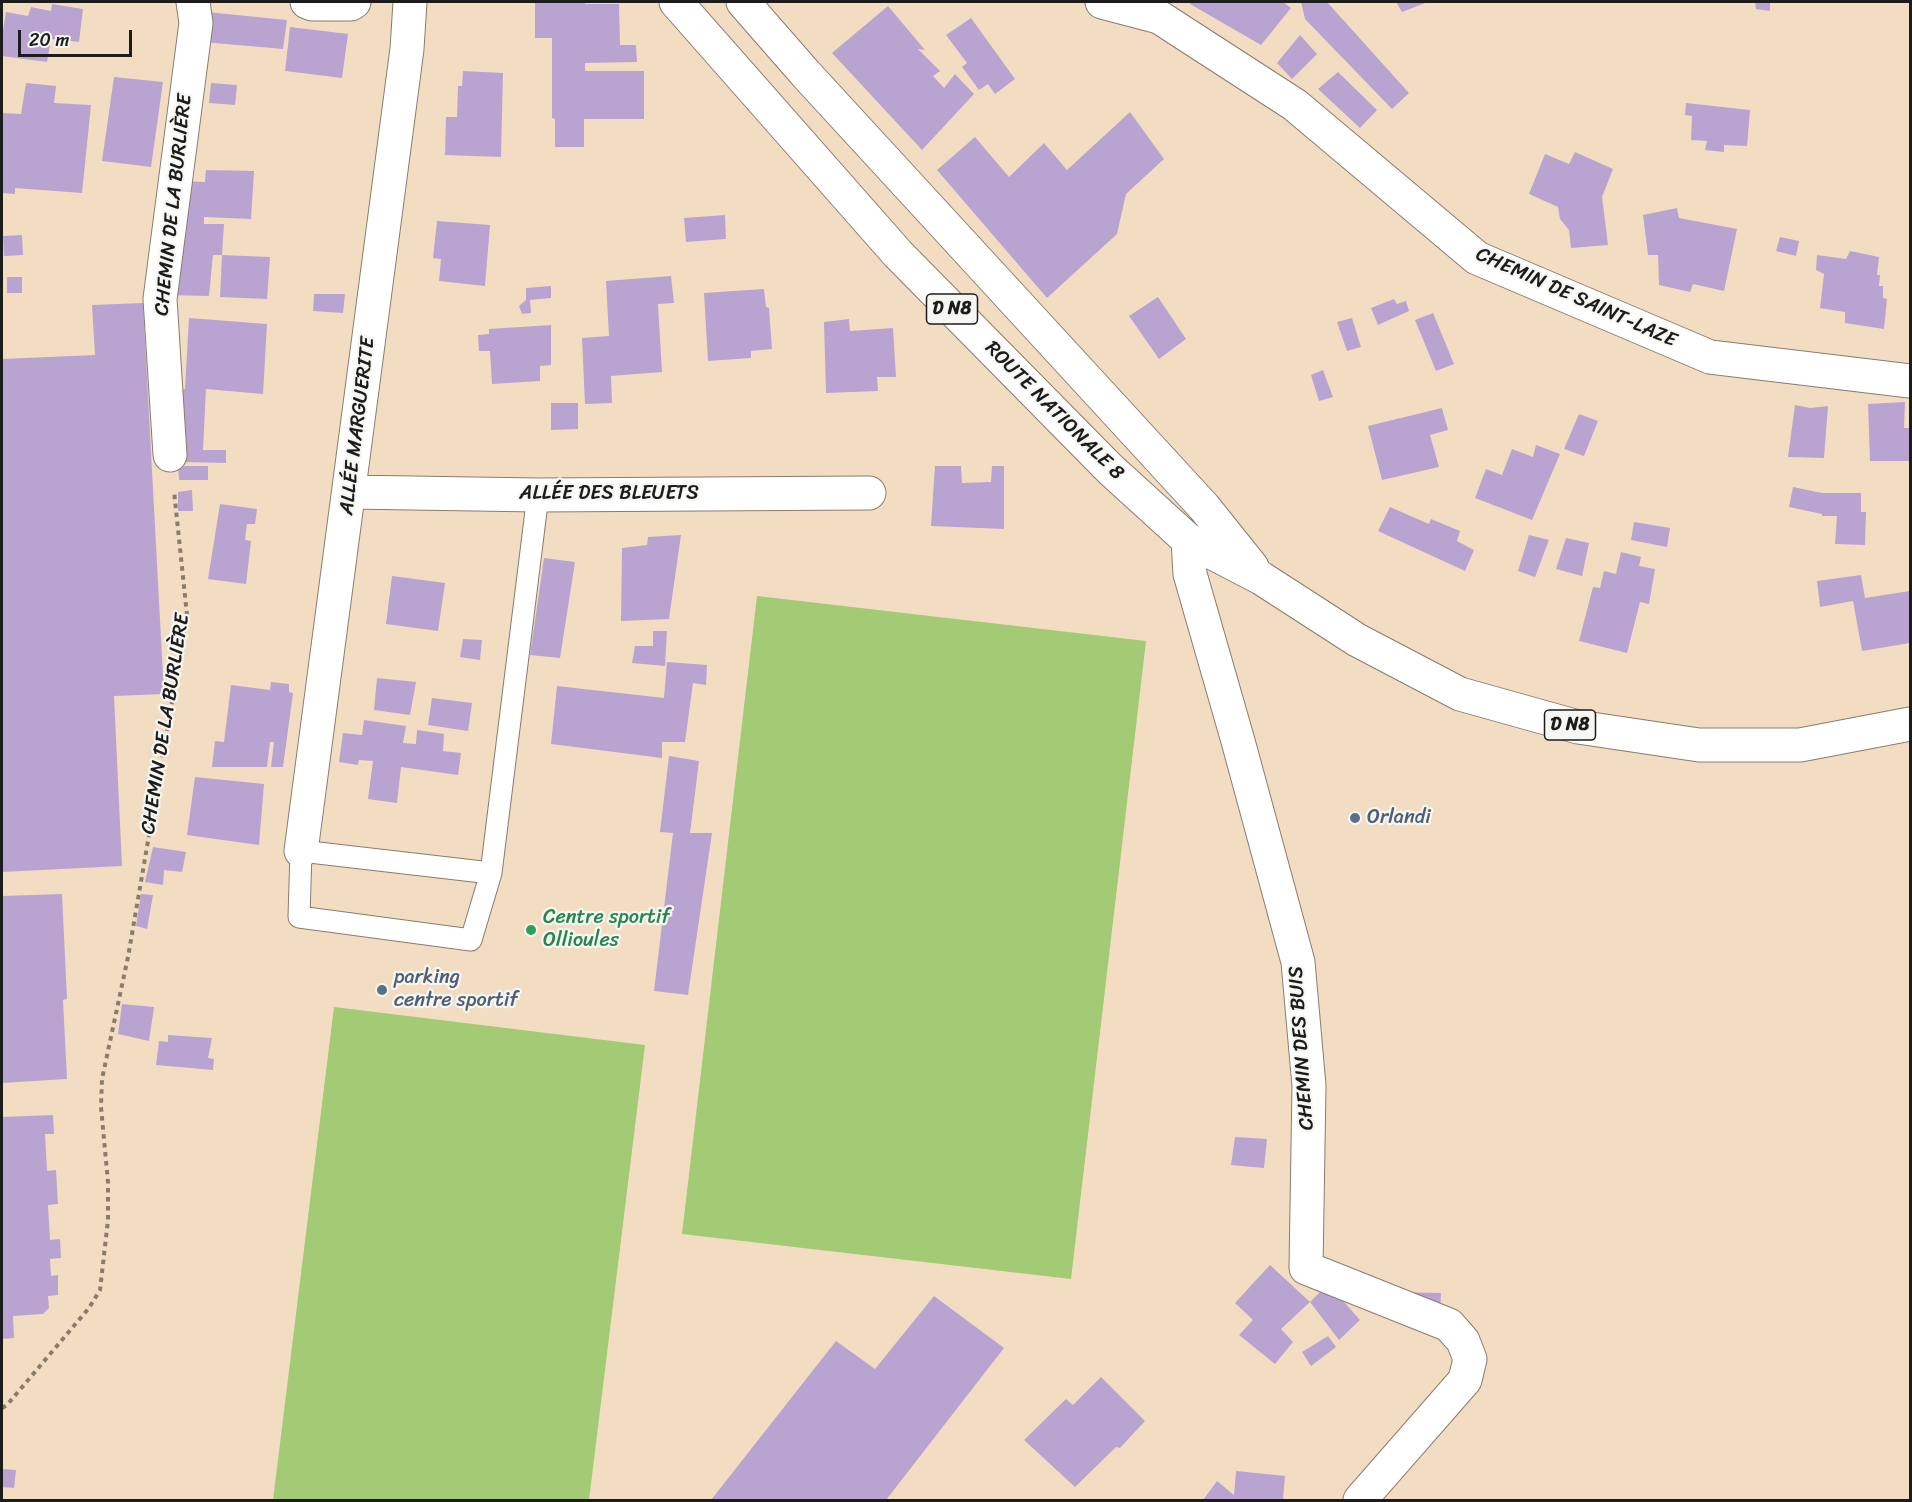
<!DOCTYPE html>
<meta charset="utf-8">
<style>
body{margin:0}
#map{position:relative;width:1912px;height:1502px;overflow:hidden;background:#f3ddc2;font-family:Sriracha,sans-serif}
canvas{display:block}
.frame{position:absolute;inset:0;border:3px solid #1c1c1c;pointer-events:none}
.scale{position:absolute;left:18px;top:30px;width:114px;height:27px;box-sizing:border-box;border:3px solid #1c1c1c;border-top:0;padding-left:8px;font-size:18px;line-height:21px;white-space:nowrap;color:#1c1c1c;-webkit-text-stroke:4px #f6f6f2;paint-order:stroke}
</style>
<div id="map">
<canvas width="1912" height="1502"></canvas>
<div class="frame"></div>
<div class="scale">20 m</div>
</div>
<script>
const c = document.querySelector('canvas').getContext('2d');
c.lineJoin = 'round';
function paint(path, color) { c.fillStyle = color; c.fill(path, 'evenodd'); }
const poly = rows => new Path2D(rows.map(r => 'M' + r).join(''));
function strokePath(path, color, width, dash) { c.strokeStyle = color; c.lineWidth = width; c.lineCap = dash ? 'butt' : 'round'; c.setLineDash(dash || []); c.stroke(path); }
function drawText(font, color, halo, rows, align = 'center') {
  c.font = font + ' Sriracha,sans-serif'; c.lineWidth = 4.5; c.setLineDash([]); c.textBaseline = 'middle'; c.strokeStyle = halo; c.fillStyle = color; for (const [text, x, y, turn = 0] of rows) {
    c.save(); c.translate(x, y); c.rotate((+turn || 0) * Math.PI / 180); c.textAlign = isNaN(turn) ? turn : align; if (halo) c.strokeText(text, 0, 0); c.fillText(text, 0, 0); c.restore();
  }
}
paint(poly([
 [757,596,1146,641,1071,1279,682,1234],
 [334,1007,645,1045,589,1500,273,1500]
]), '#a3ca74');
paint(poly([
 [535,2,585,2,585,4,619,4,620,45,636,45,637,62,585,63,585,71,644,71,644,119,584,119,584,147,555,147,555,119,552,118,552,38,535,38],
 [1192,2,1283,2,1291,8,1261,45,1190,4],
 [1301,2,1327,2,1409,93,1392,109,1305,19],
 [1396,2,1428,2,1402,12],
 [1755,2,1770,2,1770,11,1756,9],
 [52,4,83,9,79,42,51,39,47,62,2,56,2,37,6,12,28,16,31,7,51,11],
 [888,6,925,50,918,49,940,71,933,76,944,88,955,74,974,94,922,150,832,53],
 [207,12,287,20,283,49,203,42],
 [971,18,1015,79,995,94,988,84,979,90,962,67,967,63,946,35],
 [290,27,348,34,342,78,285,71],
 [1300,35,1317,54,1292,79,1277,63],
 [463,71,503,73,501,157,445,155,446,117,457,117,458,86,462,86],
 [1338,72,1377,110,1360,128,1318,89],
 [114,77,163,82,151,167,102,161],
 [26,83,56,86,54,103,91,105,82,193,15,188,15,194,2,193,2,113,21,114],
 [211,83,237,85,235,105,209,103],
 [1686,103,1750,110,1747,146,1724,145,1724,152,1705,150,1707,141,1691,140,1692,116,1685,115],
 [1130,112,1164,159,1126,194,1117,234,1047,298,937,170,975,137,1009,177,1044,143,1067,170],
 [1575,152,1613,169,1602,197,1608,245,1571,248,1569,230,1560,219,1558,207,1529,194,1545,154,1569,164],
 [206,170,254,171,251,219,204,217,204,224,224,224,222,255,213,255,209,296,167,295,179,181,205,182],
 [1677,208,1679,218,1737,229,1724,291,1693,284,1690,292,1659,285,1658,255,1648,255,1643,215],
 [725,215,726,239,686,242,684,218],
 [437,221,490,225,485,286,439,281,441,259,433,258],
 [22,235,23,255,4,256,3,236],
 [1780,237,1799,241,1796,256,1776,251],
 [1850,251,1879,257,1877,275,1880,275,1879,286,1883,286,1883,298,1887,299,1884,329,1845,323,1845,312,1820,308,1824,274,1816,270,1817,255,1846,259],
 [222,255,270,257,267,299,220,297],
 [671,276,674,303,658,304,662,372,611,376,612,403,585,404,582,338,609,336,606,281],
 [7,277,22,277,22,293,7,293],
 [551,286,551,298,530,300,531,313,522,314,519,306,526,300,526,288],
 [764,289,766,307,769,308,772,349,751,351,751,358,708,361,704,293],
 [314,294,345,294,343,313,313,311],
 [1158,297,1186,339,1159,359,1129,316],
 [1394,299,1397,304,1406,301,1409,311,1378,325,1371,308],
 [143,303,164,694,114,696,122,866,2,872,2,359,95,355,92,305],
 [1433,313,1454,364,1436,371,1415,320],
 [189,318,267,324,263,394,206,389,203,450,226,450,226,463,182,462,182,389,185,389],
 [1352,318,1361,347,1347,351,1337,322],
 [849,319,850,331,893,328,896,377,877,377,878,391,826,393,824,322],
 [551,325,551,365,540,366,540,381,492,384,490,351,479,351,478,335,489,334,489,329],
 [1323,370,1333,397,1319,401,1311,375],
 [1905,402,1904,428,1910,428,1910,461,1870,461,1868,404],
 [551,403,578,403,578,429,551,430],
 [1795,405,1810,408,1828,406,1824,458,1788,457],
 [1442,408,1448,430,1430,435,1439,467,1382,480,1368,426],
 [1579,414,1598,421,1584,456,1564,449],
 [1536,445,1560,454,1532,520,1475,498,1486,469,1502,475,1512,449,1533,457],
 [178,466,208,466,208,480,179,480],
 [935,466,961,466,962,483,991,482,992,466,1004,466,1004,529,931,526],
 [1793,487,1822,493,1861,493,1861,512,1866,512,1865,545,1835,544,1837,516,1822,516,1822,514,1789,507],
 [192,490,193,511,178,511,178,492],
 [220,504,257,509,255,524,247,524,245,540,251,541,246,584,208,579],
 [1390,507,1429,524,1431,519,1460,531,1457,541,1474,550,1465,571,1378,531],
 [1634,522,1670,528,1667,547,1631,540],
 [681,535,669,619,621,621,622,548,647,545,648,537],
 [1529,535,1549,540,1535,577,1518,571],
 [1566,538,1589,543,1582,576,1556,569],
 [1621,552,1641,557,1639,566,1655,569,1649,604,1640,602,1627,653,1579,641,1593,587,1600,588,1604,571,1616,574],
 [544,558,575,562,560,658,530,655],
 [1861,575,1865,598,1910,591,1910,643,1862,651,1853,601,1820,607,1817,581],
 [392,576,445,583,438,631,386,624],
 [653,631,667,631,665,666,632,663,635,646,653,646],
 [463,639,482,640,480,660,460,657],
 [667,662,707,665,706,685,693,683,685,742,662,742,662,758,551,744,557,686,664,698],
 [377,678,416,682,410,715,374,710],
 [271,682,289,684,289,692,293,693,283,767,271,767,274,742,270,742,267,767,212,767,215,741,224,742,231,685,270,690],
 [432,698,472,703,468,731,428,725],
 [364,720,406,726,403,743,416,744,417,730,444,734,443,751,461,753,458,775,401,767,397,803,368,799,373,761,359,760,358,765,339,762,343,733,362,735],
 [669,756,699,761,690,833,712,833,688,995,654,991,673,833,660,832],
 [195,777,264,784,259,845,187,835],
 [153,847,186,852,182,872,164,870,163,885,145,882],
 [62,894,67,999,63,1000,67,1079,2,1083,2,896],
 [141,894,153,895,147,929,136,926],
 [122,1004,154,1007,149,1041,118,1034],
 [168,1035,212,1038,208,1058,214,1059,213,1070,156,1065,159,1041,168,1042],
 [53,1115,54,1134,45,1134,47,1171,56,1170,58,1204,48,1205,50,1240,60,1239,61,1258,50,1259,51,1276,58,1275,58,1295,48,1296,49,1308,43,1314,13,1316,14,1338,2,1339,2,1117],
 [1235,1137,1267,1139,1264,1168,1231,1165],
 [1270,1265,1310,1302,1328,1284,1360,1320,1339,1340,1310,1302,1281,1329,1293,1342,1275,1364,1239,1335,1253,1320,1235,1303],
 [1399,1292,1441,1293,1440,1313],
 [934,1296,1004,1348,886,1500,711,1500,836,1341,875,1369],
 [1328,1336,1336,1347,1311,1366,1302,1352],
 [1101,1377,1145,1421,1120,1448,1116,1447,1075,1487,1024,1440,1066,1399,1073,1405],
 [2,1469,16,1470,14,1488,2,1487],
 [1236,1471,1285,1476,1283,1500,1203,1500,1217,1481,1234,1495]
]), '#b9a4d1');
const lane = poly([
 [491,873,301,851,299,917,471,940,491,873,538,495]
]);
const street = poly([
 [307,2,312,4,351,4,354,2],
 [1102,2,1159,17,1295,105,1477,258,1710,357,1910,381],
 [170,455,160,299,196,23,193,2],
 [349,492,538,495,869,493],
 [1188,540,1190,574,1238,741,1298,962,1309,1086,1306,1268,1449,1325,1463,1341,1470,1359,1465,1380,1360,1500],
 [301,851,407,49,410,2]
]);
const primary = poly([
 [676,2,898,254,1110,469,1188,540,1261,578,1357,640,1460,694,1578,727,1699,745,1800,745,1910,724],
 [743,2,805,73,1204,507,1252,567]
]);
strokePath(lane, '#887c6f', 23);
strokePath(street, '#887c6f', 35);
strokePath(primary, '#887c6f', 35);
strokePath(poly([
 [2,1408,7,1405,89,1308,100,1290,108,1220,108,1182,101,1107,102,1079,128,957,187,615,174,491]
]), '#887c6f', 4, [4.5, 4.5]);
strokePath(lane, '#fff', 21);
strokePath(street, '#fff', 33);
strokePath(primary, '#fff', 33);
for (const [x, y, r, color] of [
 [1355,818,6,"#5c6f8a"],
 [531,930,6,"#2e9e5b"],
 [382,990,6,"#5c6f8a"]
]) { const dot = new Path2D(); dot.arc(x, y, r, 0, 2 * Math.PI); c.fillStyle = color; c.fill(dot); strokePath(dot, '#f6f6f2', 2); }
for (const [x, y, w] of [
 [952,309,51],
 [1570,725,51]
]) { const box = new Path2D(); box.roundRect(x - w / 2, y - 15, w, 30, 4.5); c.fillStyle = '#f6f6f2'; c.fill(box); strokePath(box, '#1c1c1c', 1.5); }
drawText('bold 18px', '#1c1c1c', null, [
 ["D N8",952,309],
 ["D N8",1570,725]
]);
drawText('20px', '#1c1c1c', '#f6f6f2', [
 ["CHEMIN DE LA BURLIÈRE",174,205,-84],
 ["CHEMIN DE SAINT-LAZE",1576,298,24],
 ["ROUTE NATIONALE 8",1054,411,45],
 ["ALLÉE MARGUERITE",358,426,-83],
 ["ALLÉE DES BLEUETS",609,494],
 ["CHEMIN DE LA BURLIÈRE",166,724,-81],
 ["CHEMIN DES BUIS",1302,1048,-94]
]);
drawText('20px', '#4e5e75', '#f6f6f2', [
 ["Orlandi",1367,818],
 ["parking",394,978],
 ["centre sportif",394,1001]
], 'left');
drawText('20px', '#27864d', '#f6f6f2', [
 ["Centre sportif",543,918],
 ["Ollioules",543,941]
], 'left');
</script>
